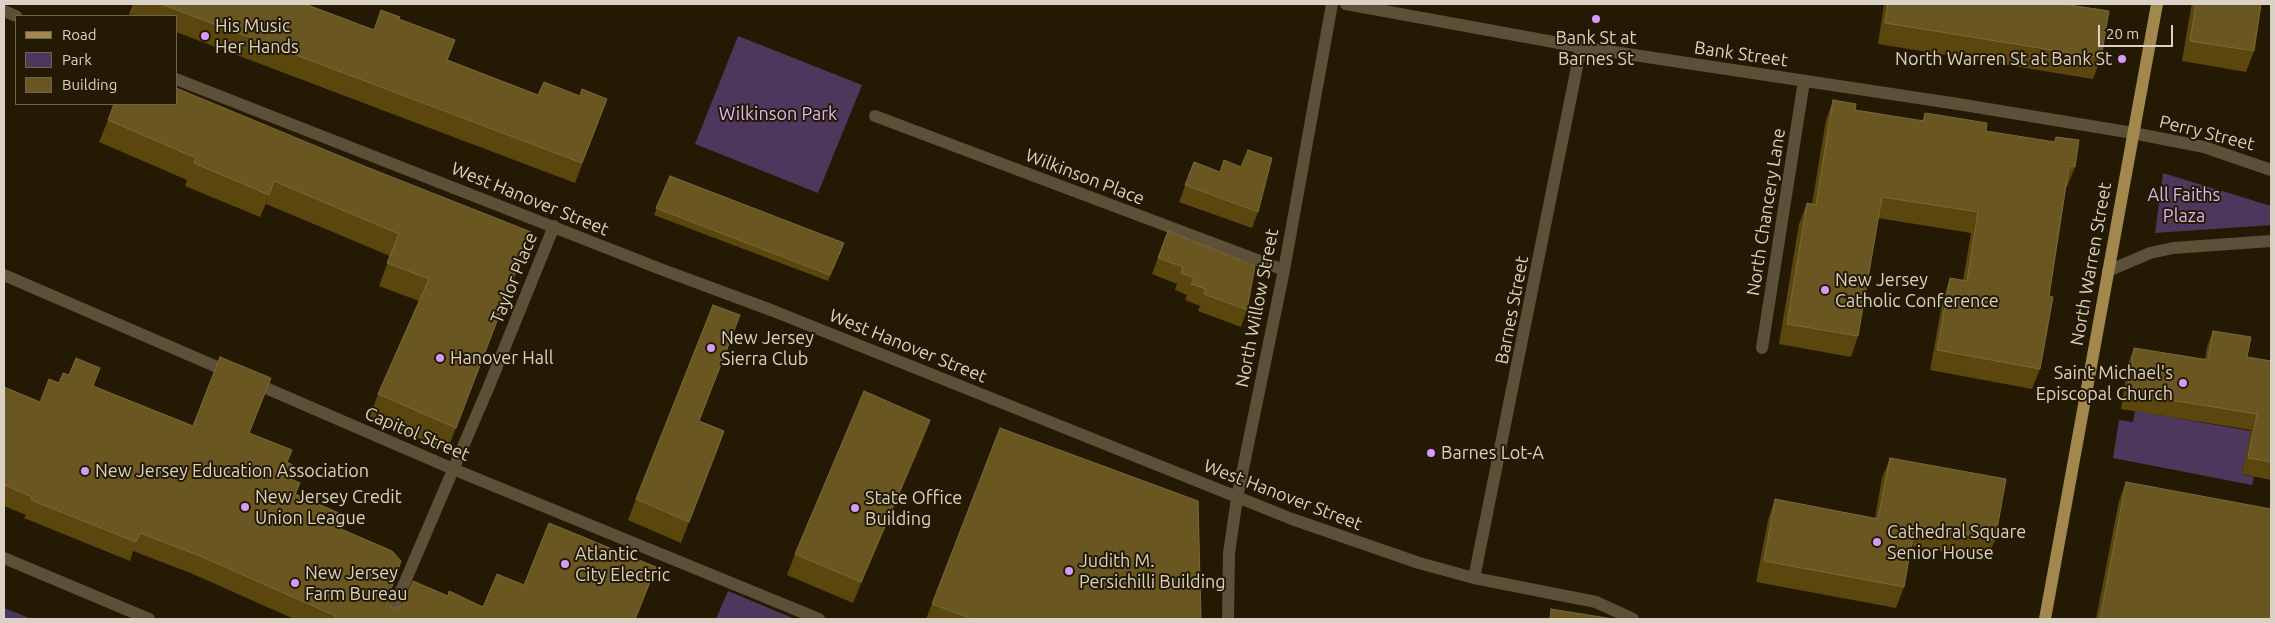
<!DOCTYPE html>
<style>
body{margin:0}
#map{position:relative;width:2275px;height:623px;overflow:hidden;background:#241a04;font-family:Ubuntu,sans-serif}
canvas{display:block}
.frame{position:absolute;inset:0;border:5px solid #d9d2c5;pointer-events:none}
.legend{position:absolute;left:15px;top:15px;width:162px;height:90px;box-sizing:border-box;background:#241a04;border:1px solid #6c6451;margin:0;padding:6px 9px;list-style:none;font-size:15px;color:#d9d2c5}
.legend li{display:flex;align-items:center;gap:10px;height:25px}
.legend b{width:25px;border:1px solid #6c6451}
.scale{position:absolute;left:2098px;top:25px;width:75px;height:22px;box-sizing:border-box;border:2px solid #d9d2c5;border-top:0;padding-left:6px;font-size:15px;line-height:18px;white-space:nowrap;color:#d9d2c5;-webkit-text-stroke:4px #241a04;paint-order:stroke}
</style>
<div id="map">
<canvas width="2275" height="623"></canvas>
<div class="frame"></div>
<ul class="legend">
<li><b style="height:6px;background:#a2884c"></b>Road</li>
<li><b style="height:14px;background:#4e375c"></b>Park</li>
<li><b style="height:14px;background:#695621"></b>Building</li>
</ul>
<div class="scale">20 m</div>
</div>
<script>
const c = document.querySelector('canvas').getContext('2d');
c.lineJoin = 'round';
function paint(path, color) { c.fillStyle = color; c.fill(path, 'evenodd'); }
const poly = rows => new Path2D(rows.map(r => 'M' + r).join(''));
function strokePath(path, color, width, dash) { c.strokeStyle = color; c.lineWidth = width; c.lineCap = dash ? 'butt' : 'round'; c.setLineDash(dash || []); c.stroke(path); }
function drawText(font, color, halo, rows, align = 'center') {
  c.font = font + ' Ubuntu,sans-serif'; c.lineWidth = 4; c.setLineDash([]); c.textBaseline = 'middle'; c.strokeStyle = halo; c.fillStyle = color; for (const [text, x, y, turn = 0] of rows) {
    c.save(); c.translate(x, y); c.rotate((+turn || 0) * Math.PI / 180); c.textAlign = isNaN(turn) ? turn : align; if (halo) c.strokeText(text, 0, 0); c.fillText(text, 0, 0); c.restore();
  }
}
paint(poly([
 [738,36,862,85,818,193,695,144],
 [2163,173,2271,206,2271,225,2155,233],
 [2135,411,2251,431,2242,474,2254,477,2252,485,2113,458,2119,420,2133,422],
 [728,591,795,619,716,619],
 [4,608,32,619,4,619]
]), '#4e375c');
strokePath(poly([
 [1346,4,1581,47,1958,104,2133,133,2204,147,2271,170],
 [4,11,16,16],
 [176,79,663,270,771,310,1292,519,1419,563,1474,578,1596,602,1633,619],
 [875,116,1284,270],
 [2108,271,2150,253,2173,248,2271,241],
 [4,275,231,373],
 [1762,348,1804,81],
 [252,382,453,469,819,619],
 [4,558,149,619],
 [1474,578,1581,47],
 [389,619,489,386,554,226],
 [1228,619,1229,553,1237,498,1284,270,1332,4]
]), '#5c5138', 12);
strokePath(poly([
 [2045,619,2157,4]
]), '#a2884c', 12);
paint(poly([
 [133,4,305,4,374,30,399,19,448,60,538,95,580,96,607,99,575,183,176,32,176,16,134,16,129,14],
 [1878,4,2063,4,2101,58,2093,79,1878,44,1884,5],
 [2192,4,2261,4,2254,51,2246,72,2182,61,2191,8],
 [1833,100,1855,110,1922,121,1925,113,1986,131,2054,142,2056,137,2075,167,2067,187,2066,187,2049,296,2040,369,2032,389,1930,370,1943,299,1950,278,1963,281,1971,233,1878,218,1858,336,1851,357,1779,344,1799,224,1807,203,1812,204,1826,120],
 [108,120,523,255,447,451,370,416,378,394,419,301,379,286,390,256,266,204,260,217,185,186,187,180,99,142],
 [1194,162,1258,212,1252,228,1179,202],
 [670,176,842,249,828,281,654,215],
 [1168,231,1247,310,1241,327,1198,311,1200,306,1185,300,1187,295,1175,290,1177,284,1152,274],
 [2213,331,2247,357,2271,361,2271,480,2242,474,2251,430,2121,409,2128,364,2134,348,2205,359,2207,347],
 [733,335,699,421,724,431,681,543,628,520,636,499],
 [271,378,249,433,292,450,287,462,294,466,289,478,300,483,296,494,342,529,388,598,388,602,392,608,397,608,448,596,483,607,524,585,656,567,636,619,294,619,193,574,133,551,130,561,24,518,26,515,4,506,4,382,4,387,40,402,59,383,94,387,193,426],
 [923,440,853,603,787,575,795,554],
 [1890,458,1995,540,1987,560,1911,546,1904,587,1896,608,1756,582,1768,520,1775,499,1875,518,1882,478],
 [2126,482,2271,619,2096,619,2119,501],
 [932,604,1201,619,926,619]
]), '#5b460e');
paint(poly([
 [274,181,266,204,260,217,269,195],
 [531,232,523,255,447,451,456,428],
 [740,315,733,335,691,442,699,421],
 [271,378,264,396,242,452,249,433],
 [930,420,923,440,853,603,861,582],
 [724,431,717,452,681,543,689,522],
 [656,567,636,619,635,619]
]), '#402e02');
const building = poly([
 [161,4,305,4,374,30,381,10,400,17,399,19,455,40,447,60,538,95,544,82,580,96,582,89,607,99,582,163,161,4],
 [1888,4,2063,4,2109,11,2101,58,1885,23,1888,4],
 [2196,4,2261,4,2254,51,2190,41,2196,4],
 [176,88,364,166,531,232,456,428,378,394,429,279,387,263,399,234,274,181,269,195,194,163,196,158,108,120,114,104,176,104,176,88],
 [1833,100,1856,104,1855,110,1924,121,1925,113,1987,123,1986,131,2055,142,2056,137,2079,140,2075,167,2069,166,2049,296,2053,297,2040,369,1937,350,1950,278,1967,281,1978,212,1882,197,1858,336,1787,324,1807,203,1816,205,1833,100],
 [1248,150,1272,158,1258,212,1185,185,1194,162,1220,172,1224,160,1241,167,1248,150],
 [670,176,844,243,830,275,656,208,670,176],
 [1168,231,1255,266,1247,310,1204,294,1206,289,1191,284,1194,278,1181,273,1183,267,1158,258,1168,231],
 [713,305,740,315,699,421,724,431,689,522,636,499,713,305],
 [2213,331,2251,337,2247,357,2271,361,2271,462,2248,458,2257,414,2127,393,2134,348,2208,360,2213,331],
 [220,357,271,378,249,433,292,450,287,462,294,466,289,478,300,483,295,494,346,516,341,529,392,551,401,561,388,598,388,602,392,608,397,608,403,604,413,581,448,596,449,591,483,607,497,574,524,585,549,523,656,567,635,619,335,619,336,616,200,556,140,533,136,542,31,500,32,497,4,485,4,382,4,387,40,402,49,379,59,383,63,373,69,375,76,358,100,368,93,386,193,426,220,357],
 [864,391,930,420,861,582,795,554,864,391],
 [1000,428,1198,501,1201,619,972,619,932,604,1000,428],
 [1890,458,2006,479,1995,540,1915,525,1904,587,1764,561,1775,499,1878,519,1890,458],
 [2126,482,2271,509,2271,619,2100,619,2126,482],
 [1551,609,1613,619,1550,619,1551,609]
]);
paint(building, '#695621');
strokePath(building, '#7a693b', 1);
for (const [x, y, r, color] of [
 [1596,19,5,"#d69bf9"],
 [205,36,5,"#d69bf9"],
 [2122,59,5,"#d69bf9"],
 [1825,290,5,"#d69bf9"],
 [711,348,5,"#d69bf9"],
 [440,358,5,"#d69bf9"],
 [2183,383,5,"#d69bf9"],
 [1431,453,5,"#d69bf9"],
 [85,471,5,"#d69bf9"],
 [245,507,5,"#d69bf9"],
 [855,508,5,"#d69bf9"],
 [1877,542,5,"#d69bf9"],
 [565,564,5,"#d69bf9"],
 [1069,571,5,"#d69bf9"],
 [295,583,5,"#d69bf9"]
]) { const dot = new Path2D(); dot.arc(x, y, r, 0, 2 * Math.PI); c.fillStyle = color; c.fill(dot); strokePath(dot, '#241a04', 2); }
drawText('18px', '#d9d2c5', '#241a04', [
 ["His Music",215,26],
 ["Her Hands",215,47],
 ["Bank St at",1596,38,"center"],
 ["Barnes St",1596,59,"center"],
 ["North Warren St at Bank St",2112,59,"right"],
 ["New Jersey",1835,280],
 ["Catholic Conference",1835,301],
 ["New Jersey",721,338],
 ["Sierra Club",721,359],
 ["Hanover Hall",450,358],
 ["Saint Michael's",2173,373,"right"],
 ["Episcopal Church",2173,394,"right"],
 ["Barnes Lot-A",1441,453],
 ["New Jersey Education Association",95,471],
 ["New Jersey Credit",255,497],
 ["Union League",255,518],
 ["State Office",865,498],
 ["Building",865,519],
 ["Cathedral Square",1887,532],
 ["Senior House",1887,553],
 ["Atlantic",575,554],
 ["City Electric",575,575],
 ["Judith M.",1079,561],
 ["Persichilli Building",1079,582],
 ["New Jersey",305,573],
 ["Farm Bureau",305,594]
], 'left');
drawText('18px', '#d9d2c5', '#241a04', [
 ["Bank Street",1741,54,8],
 ["Perry Street",2207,133,14],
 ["Wilkinson Place",1085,177,21],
 ["West Hanover Street",530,199,22],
 ["North Chancery Lane",1766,212,-81],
 ["North Warren Street",2091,264,-80],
 ["Taylor Place",514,278,-68],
 ["North Willow Street",1257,308,-79],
 ["Barnes Street",1512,310,-79],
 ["West Hanover Street",908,346,22],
 ["Capitol Street",417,434,23],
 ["West Hanover Street",1283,495,21]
]);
drawText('18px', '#ddb4f7', '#241a04', [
 ["Wilkinson Park",778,114],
 ["All Faiths",2184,195],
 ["Plaza",2184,216]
]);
</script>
